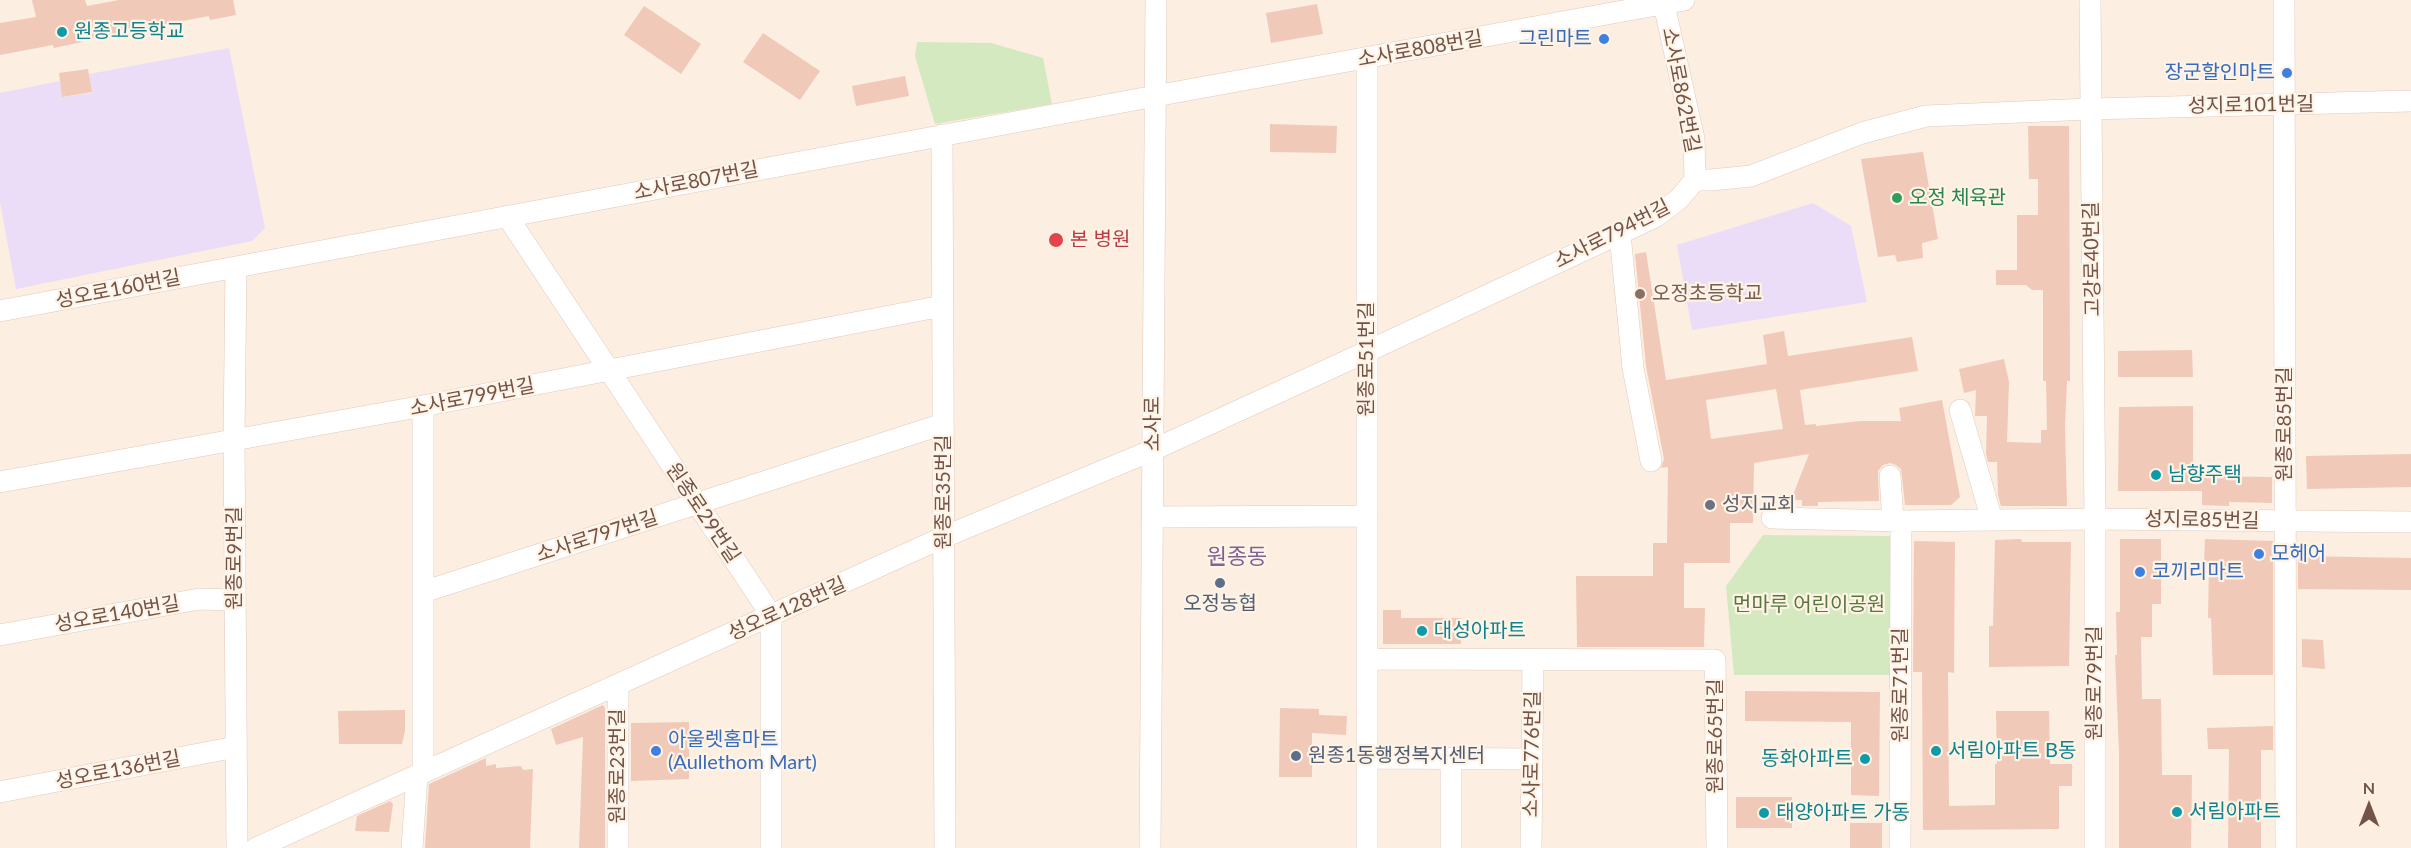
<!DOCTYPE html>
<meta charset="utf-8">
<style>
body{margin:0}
#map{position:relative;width:2411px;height:848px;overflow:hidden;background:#fceee0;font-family:Lato,sans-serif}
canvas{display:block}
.north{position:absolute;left:2339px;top:776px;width:60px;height:60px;-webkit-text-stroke:4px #fff3e6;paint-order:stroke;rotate:0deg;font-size:16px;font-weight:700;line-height:24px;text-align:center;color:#725348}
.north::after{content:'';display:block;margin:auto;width:21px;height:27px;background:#725348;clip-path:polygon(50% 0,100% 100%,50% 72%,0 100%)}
</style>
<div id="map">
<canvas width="2411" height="848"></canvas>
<div class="north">N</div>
</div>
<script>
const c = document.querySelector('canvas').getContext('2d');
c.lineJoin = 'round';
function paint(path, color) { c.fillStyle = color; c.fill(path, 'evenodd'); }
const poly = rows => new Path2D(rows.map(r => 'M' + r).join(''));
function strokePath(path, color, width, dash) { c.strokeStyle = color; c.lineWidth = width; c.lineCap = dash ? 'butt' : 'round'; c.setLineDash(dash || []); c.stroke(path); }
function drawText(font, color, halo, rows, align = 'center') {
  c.font = font + ' Lato,"Noto Sans KR",sans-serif'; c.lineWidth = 4.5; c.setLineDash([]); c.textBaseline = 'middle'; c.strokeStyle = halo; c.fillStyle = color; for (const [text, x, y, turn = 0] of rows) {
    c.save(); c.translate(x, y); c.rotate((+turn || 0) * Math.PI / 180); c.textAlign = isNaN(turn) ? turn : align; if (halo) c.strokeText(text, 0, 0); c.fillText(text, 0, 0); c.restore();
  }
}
paint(poly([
 [229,48,265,228,252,241,16,289,0,202,0,93,60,81,62,97,92,93,89,74],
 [1813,203,1851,226,1867,302,1692,330,1677,245]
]), '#ebddf8');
paint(poly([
 [917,42,991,43,1043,58,1052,104,935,124,915,56],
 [1763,535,1890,536,1891,675,1734,675,1726,586]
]), '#d4e9bf');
paint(poly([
 [32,0,85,0,87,6,119,0,233,0,236,15,210,20,209,16,81,40,82,42,54,48,53,45,0,55,0,23,36,17],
 [1317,4,1323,34,1271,43,1266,13],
 [644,6,701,44,681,74,624,35],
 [763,33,820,71,800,100,743,62],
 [88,69,92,92,62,97,59,73],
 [905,76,909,96,856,106,852,86],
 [1270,124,1337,126,1336,153,1270,152],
 [2028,126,2069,126,2070,381,2067,381,2065,426,2067,506,2001,506,1998,495,1997,462,1988,462,1986,454,1987,416,1975,416,1976,390,1964,393,1959,369,2004,359,2009,382,2007,442,2041,443,2041,430,2047,430,2046,381,2043,381,2043,290,2032,290,2026,285,1996,285,1996,270,2017,270,2017,215,2038,215,2038,179,2029,179],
 [1923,152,1938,239,1922,243,1923,258,1897,262,1895,255,1878,257,1861,159],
 [1646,252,1666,380,1767,364,1763,335,1784,331,1788,356,1912,337,1918,371,1800,390,1805,425,1816,424,1816,426,1860,421,1901,421,1899,408,1942,400,1960,497,1951,505,1905,505,1901,469,1896,465,1890,463,1883,465,1878,471,1879,501,1818,502,1818,506,1802,506,1802,500,1791,500,1809,454,1754,463,1753,523,1730,523,1730,563,1684,563,1684,608,1705,608,1704,647,1577,647,1576,576,1653,576,1653,543,1667,543,1668,467,1661,468,1664,459,1646,366,1635,254],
 [1776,389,1783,429,1711,439,1706,400],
 [2192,350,2193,377,2118,377,2118,351],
 [2193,406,2193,476,2272,477,2272,503,2229,502,2229,506,2202,505,2202,491,2118,491,2119,407],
 [2411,454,2411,487,2307,489,2306,456],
 [2021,539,2022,542,2071,542,2069,666,1989,667,1989,626,1993,626,1995,540],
 [2120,539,2161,539,2161,604,2152,604,2152,637,2141,637,2142,699,2161,699,2162,775,2192,775,2191,848,2119,848,2119,752,2115,655,2117,655,2116,612,2120,612],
 [2205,539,2273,541,2273,675,2213,675,2211,618,2208,618,2209,565,2204,565],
 [1914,541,1955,542,1954,673,1948,672,1949,806,1995,805,1995,764,1997,764,1996,711,2049,711,2050,764,2072,764,2072,786,2059,786,2059,829,1923,830,1922,672,1913,672],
 [2298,556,2411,558,2411,590,2298,589],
 [1383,610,1401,610,1401,618,1461,618,1461,644,1383,644],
 [2302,639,2323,640,2325,669,2302,667],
 [1745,691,1880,692,1879,796,1851,795,1851,722,1745,721],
 [603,705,605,708,605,848,579,848,583,737,556,745,551,729],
 [1280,708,1319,709,1319,715,1347,716,1346,735,1312,733,1312,777,1279,777],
 [405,710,405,731,402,744,339,744,338,711],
 [689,722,689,779,631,781,631,723],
 [2273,726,2273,750,2261,750,2261,848,2228,848,2229,749,2208,749,2207,728],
 [486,758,486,766,496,764,496,768,521,766,523,770,533,769,530,848,425,848,429,784],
 [1736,797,1792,797,1792,828,1736,828],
 [390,801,393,804,389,832,355,831,357,816],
 [1850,823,1882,823,1882,848,1850,848]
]), '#f1c9b8');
const minor = poly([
 [1663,0,1694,139,1695,180],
 [2090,0,2095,519,2095,848],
 [2284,0,2286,848],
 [942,135,945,848],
 [1695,180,1711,180,1751,176,1862,133,1926,116,2090,109,2411,101],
 [507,216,771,615,771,848],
 [1620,234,1633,368,1651,461],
 [236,267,234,440,237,848],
 [0,311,1155,96,1684,0],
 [423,406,423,773],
 [1960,410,1992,520],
 [1890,476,1893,521],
 [0,482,423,406,942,306],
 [1152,517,1367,516],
 [1772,518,1901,521,2095,519,2411,522],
 [423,592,943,424],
 [0,635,199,599,235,600],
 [1368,659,1715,660,1717,848],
 [618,685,618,848],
 [1367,758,1532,759],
 [1451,759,1451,848],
 [0,792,236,747],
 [256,848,944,537,1153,450,1366,352,1655,217,1679,199,1695,180],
 [412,848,417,776],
 [1150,848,1156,0],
 [1367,848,1367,59],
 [1531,848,1533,660],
 [1900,848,1901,521]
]);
strokePath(minor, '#e0cabc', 22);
strokePath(minor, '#fff', 21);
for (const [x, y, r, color] of [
 [62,32,6,"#0f9aa8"],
 [1604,39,6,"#3f7fe0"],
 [2287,73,6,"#3f7fe0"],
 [1897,198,6,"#2e9e5b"],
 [1056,240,8,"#e0444e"],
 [1640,294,6,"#8d6e63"],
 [2156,475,6,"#0f9aa8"],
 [1710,505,6,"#6b7280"],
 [2259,554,6,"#3f7fe0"],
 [2140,572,6,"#3f7fe0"],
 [1220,583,6,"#5c6f8a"],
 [1422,631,6,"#0f9aa8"],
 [656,751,6,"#3f7fe0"],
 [1936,751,6,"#0f9aa8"],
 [1296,756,6,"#5c6f8a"],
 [1865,759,6,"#0f9aa8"],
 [2177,812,6,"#0f9aa8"],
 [1764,813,6,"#0f9aa8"]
]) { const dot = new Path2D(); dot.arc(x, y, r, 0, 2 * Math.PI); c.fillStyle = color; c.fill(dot); strokePath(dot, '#fff3e6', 2); }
drawText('20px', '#0d838f', '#fff3e6', [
 ["원종고등학교",74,32],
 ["남향주택",2168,475],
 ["대성아파트",1434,631],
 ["서림아파트 B동",1948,751],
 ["동화아파트",1853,759,"right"],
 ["서림아파트",2189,812],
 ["태양아파트 가동",1776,813]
], 'left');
drawText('20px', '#366cbe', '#fff3e6', [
 ["그린마트",1592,39,"right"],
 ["장군할인마트",2275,73,"right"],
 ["모헤어",2271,554],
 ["코끼리마트",2152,572],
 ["아울렛홈마트",668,740],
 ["(Aullethom Mart)",668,763]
], 'left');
drawText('20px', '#725348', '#fff3e6', [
 ["소사로808번길",1420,49,-10],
 ["소사로862번길",1681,90,79],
 ["성지로101번길",2251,105,-1],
 ["소사로807번길",696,181,-11],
 ["소사로794번길",1612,234,-27],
 ["고강로40번길",2092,259,-91],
 ["성오로160번길",118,289,-11],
 ["원종로51번길",1367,359,-90],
 ["소사로799번길",472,397,-11],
 ["소사로",1153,424,-90],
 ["원종로85번길",2285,424,-90],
 ["원종로35번길",944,492,-90],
 ["원종로29번길",703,513,56],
 ["성지로85번길",2202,520,1],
 ["소사로797번길",597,536,-18],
 ["원종로9번길",235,558,-90],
 ["성오로128번길",787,609,-24],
 ["성오로140번길",117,614,-10],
 ["원종로79번길",2095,683,-90],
 ["원종로71번길",1901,685,-90],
 ["원종로65번길",1716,736,-90],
 ["소사로776번길",1532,754,-89],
 ["원종로23번길",618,766,-90],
 ["성오로136번길",118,770,-11]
]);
drawText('20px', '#27864d', '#fff3e6', [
 ["오정 체육관",1909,198]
], 'left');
drawText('20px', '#be3a42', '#fff3e6', [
 ["본 병원",1070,240]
], 'left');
drawText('20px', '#785e54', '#fff3e6', [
 ["오정초등학교",1652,294]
], 'left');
drawText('20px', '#5b616d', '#fff3e6', [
 ["성지교회",1722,505]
], 'left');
drawText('20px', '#4e5e75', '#fff3e6', [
 ["오정농협",1220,604],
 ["원종1동행정복지센터",1308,756,"left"]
]);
drawText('20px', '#567840', '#fff3e6', [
 ["먼마루 어린이공원",1809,605]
]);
drawText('22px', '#806396', '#fff3e6', [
 ["원종동",1237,557]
]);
</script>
